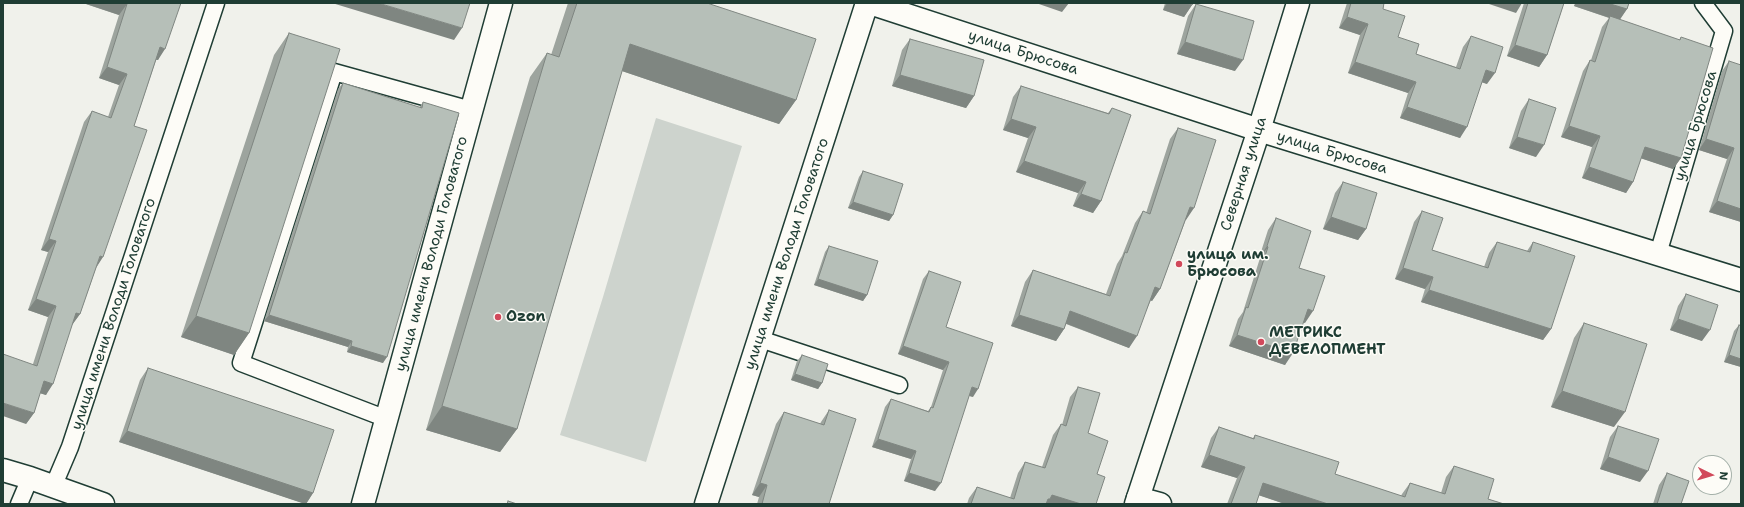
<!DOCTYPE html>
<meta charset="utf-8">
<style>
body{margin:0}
#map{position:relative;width:1744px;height:507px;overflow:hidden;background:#f0f1eb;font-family:"Shantell Sans",sans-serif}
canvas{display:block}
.frame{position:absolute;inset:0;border:4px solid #1f3d34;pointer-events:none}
.north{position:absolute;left:1692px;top:455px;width:40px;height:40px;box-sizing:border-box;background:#fdfcf7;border:1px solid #a4b0a9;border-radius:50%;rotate:95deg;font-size:11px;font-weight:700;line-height:16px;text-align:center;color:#1f3d34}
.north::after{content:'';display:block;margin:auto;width:14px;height:18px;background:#d1495b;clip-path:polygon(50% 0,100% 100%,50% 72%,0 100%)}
</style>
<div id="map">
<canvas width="1744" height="507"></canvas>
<div class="frame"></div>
<div class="north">N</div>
</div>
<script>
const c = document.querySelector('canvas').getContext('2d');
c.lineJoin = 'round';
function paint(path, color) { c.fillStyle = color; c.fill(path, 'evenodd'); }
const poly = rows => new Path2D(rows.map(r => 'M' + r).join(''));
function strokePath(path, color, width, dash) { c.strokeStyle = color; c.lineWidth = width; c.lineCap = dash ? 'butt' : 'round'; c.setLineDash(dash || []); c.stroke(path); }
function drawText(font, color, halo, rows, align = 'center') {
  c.font = font + ' "Shantell Sans",sans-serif'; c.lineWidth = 3; c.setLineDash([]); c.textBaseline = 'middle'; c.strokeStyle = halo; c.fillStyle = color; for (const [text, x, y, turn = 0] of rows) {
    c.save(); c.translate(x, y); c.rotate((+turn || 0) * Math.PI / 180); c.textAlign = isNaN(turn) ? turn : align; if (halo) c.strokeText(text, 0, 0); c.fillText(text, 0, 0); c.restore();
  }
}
paint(poly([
 [656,118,742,146,646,462,560,435,603,297]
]), '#cdd3cd');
const service = poly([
 [1658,254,1724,31,1703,3],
 [760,339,899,385],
 [387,419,241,363,334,72,471,110],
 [53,487,70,447,216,3],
 [19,504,30,478]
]);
const minor = poly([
 [870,3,1259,130,1741,280],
 [3,470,30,478,103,504],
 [1138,498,1160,504],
 [363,504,501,3],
 [706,504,867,3]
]);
const secondary = poly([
 [1136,504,1259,130,1298,3]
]);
strokePath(service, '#1f3d34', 19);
strokePath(minor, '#1f3d34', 25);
strokePath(secondary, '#1f3d34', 25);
strokePath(service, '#fdfcf7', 16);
strokePath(minor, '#fdfcf7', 22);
strokePath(secondary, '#fdfcf7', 22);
paint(poly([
 [86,3,181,3,158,60,156,60,134,126,96,268,80,314,72,325,46,395,40,393,34,413,26,424,33,364,48,317,28,310,48,252,41,250,84,122,92,111,108,117,119,85,99,78,119,15,86,4],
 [568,3,707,3,796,100,779,124,622,71,517,429,500,452,426,430,530,77,547,53,551,55],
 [1165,3,1193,3,1192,5,1184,17,1163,10],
 [1347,3,1384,3,1383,9,1398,37,1416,54,1456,67,1463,47,1471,36,1487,84,1482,82,1460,138,1400,118,1408,93,1348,73,1360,35,1339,28],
 [1524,3,1564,3,1547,55,1539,67,1507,56],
 [1575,3,1629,3,1627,9,1619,20,1679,40,1681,37,1681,158,1673,169,1641,158,1633,182,1626,193,1582,178,1592,147,1561,137,1583,71,1590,60,1591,60,1602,27,1609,18,1574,6],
 [1196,4,1235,71,1177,54,1188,16],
 [289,33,249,333,234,355,181,337,274,55],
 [910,39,974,96,966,108,892,86,902,50],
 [1729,61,1741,222,1709,212,1727,159,1699,150,1722,71],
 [343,83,419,108,423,102,383,363,347,352,348,347,264,321,338,89],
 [1021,86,1108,113,1112,108,1101,201,1093,213,1073,206,1078,193,1016,172,1028,138,1003,130,1013,97],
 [1529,99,1536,157,1509,148,1521,111],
 [1178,128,1186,220,1186,219,1160,289,1152,301,1151,300,1129,348,1066,324,1064,329,1056,341,1011,326,1025,282,1033,270,1106,294,1117,264,1122,256,1135,223,1143,211,1146,213,1170,139],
 [863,171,893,215,889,221,848,208,859,177],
 [1343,182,1366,229,1358,240,1323,229,1335,193],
 [1422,211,1432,250,1484,267,1489,253,1497,242,1527,251,1533,242,1551,329,1543,340,1421,302,1425,289,1395,279,1414,222],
 [1276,218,1299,268,1305,323,1303,322,1285,365,1229,346,1238,319,1243,312,1260,258,1259,258,1268,230],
 [829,246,867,295,863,301,814,285,825,252],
 [929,271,946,327,973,397,969,396,935,491,904,481,911,459,872,447,885,407,891,399,928,411,931,407,943,370,898,354,923,279],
 [1686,294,1702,341,1670,330,1678,306],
 [1584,323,1614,427,1551,407,1574,338],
 [1739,325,1741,326,1741,367,1724,362,1734,331],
 [802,355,822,383,818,389,791,380,797,361],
 [148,368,313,493,306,504,119,442,140,380],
 [1078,387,1088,433,1097,474,1096,504,967,504,969,498,977,487,1010,498,1018,473,1025,462,1042,467,1053,435,1061,424,1062,425,1070,397],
 [829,410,829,504,757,504,759,497,752,495,776,424,784,412,820,424,821,422],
 [1618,426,1640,482,1600,469,1610,437],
 [1219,427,1253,438,1255,435,1335,474,1401,496,1402,494,1410,483,1441,493,1446,477,1454,466,1488,499,1504,504,1285,504,1259,495,1256,504,1227,504,1237,478,1201,467,1211,438],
 [1667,473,1681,504,1653,504,1659,485]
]), '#9da49e');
paint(poly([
 [87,3,123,3,127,4,119,15,86,4],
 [332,3,378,3,462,28,454,40],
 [1036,3,1069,3,1062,12],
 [1167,3,1185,3,1192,5,1184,17,1163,10],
 [1486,3,1522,3,1516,13],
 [1576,3,1607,3,1627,9,1619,21,1574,6],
 [1347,17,1368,24,1360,35,1339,28],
 [1185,42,1243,60,1235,71,1177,54],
 [630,44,796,100,779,124,613,68],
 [1515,45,1547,55,1539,67,1507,56],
 [160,47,165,49,158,60,152,58],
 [1355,62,1416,82,1408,93,1348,73],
 [107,67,127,74,119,85,99,78],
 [1486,70,1495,73,1487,84,1478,81],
 [900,75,974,96,966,108,892,86],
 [1407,107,1467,127,1460,138,1400,118],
 [1011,119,1036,127,1028,138,1003,130],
 [1569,126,1600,136,1592,147,1561,137],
 [1517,137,1544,145,1536,157,1509,148],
 [1706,139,1734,148,1727,159,1699,150],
 [1645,147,1681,158,1673,169,1637,157],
 [1024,161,1086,182,1078,193,1016,172],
 [1589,167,1633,182,1626,193,1582,178],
 [1081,194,1101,201,1093,213,1073,206],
 [1717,201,1741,209,1741,222,1709,212],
 [853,202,893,215,889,221,848,208],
 [1190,207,1194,208,1186,220,1182,218],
 [1331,217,1366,229,1358,240,1323,229],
 [49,239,56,241,48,252,41,250],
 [1267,246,1268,247,1260,258,1259,258],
 [100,256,103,257,96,268],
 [1403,268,1433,277,1425,289,1395,279],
 [818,279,867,295,863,301,814,285],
 [1155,287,1160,289,1152,301,1147,299],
 [1429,290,1551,329,1543,340,1421,302],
 [36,299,56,306,48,317,28,310],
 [1308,309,1313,311,1305,323,1300,321],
 [1070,311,1137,336,1129,348,1062,322],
 [76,313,80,314,72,325],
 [269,315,352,341,348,347,264,321],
 [1019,315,1064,329,1056,341,1011,326],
 [196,316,249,333,234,355,181,337],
 [1678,319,1710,330,1702,341,1670,330],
 [1237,335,1293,353,1285,365,1229,346],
 [351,346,387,357,383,363,347,352],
 [903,346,949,362,943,370,898,354],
 [1729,355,1741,359,1741,367,1724,362],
 [795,374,822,383,818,389,791,380],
 [44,381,53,384,46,395,36,392],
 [972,387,978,389,973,397,967,395],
 [1562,391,1625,412,1614,427,1551,407],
 [3,403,34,413,26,424,3,416],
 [442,406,517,429,500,452,426,430],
 [127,431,313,493,306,504,305,504,119,442],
 [878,439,916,451,911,459,872,447],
 [1209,455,1245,467,1237,478,1201,467],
 [1608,457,1648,471,1640,482,1600,469],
 [909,473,941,483,935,491,904,481],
 [760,483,767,485,759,497,752,495],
 [1263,483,1328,504,1285,504,1255,494],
 [1052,495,1081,504,1044,504,1048,499]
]), '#7f8681');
const building = poly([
 [123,3,181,3,165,49,160,47,134,126,147,130,103,257,100,256,80,314,76,313,53,384,44,381,34,413,3,403,3,354,37,366,56,306,36,299,56,241,49,239,92,111,111,118,127,74,107,67,127,4,123,3],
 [378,3,470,3,462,28,378,3],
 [577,3,707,3,816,39,796,100,630,44,517,429,442,406,547,53,559,57,577,3],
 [1185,3,1193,3,1192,5,1185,3],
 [1351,3,1384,3,1383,9,1405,16,1398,37,1419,44,1416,54,1460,69,1471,36,1503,47,1495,73,1486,70,1467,127,1407,107,1416,82,1355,62,1368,24,1347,17,1351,3],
 [1528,3,1564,3,1547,55,1515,45,1528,3],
 [1607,3,1629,3,1627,9,1607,3],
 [1196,4,1254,21,1243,60,1185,42,1196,4],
 [1610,16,1680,40,1681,37,1713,48,1681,158,1645,147,1633,182,1589,167,1600,136,1569,126,1590,60,1595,62,1610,16],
 [289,33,340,49,249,333,196,316,289,33],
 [910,39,984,60,974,96,900,75,910,39],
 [1729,61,1741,65,1741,209,1717,201,1734,148,1706,139,1729,61],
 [343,83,422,108,423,102,459,113,387,357,351,346,352,341,269,315,343,83],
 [1021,86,1109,114,1112,108,1131,115,1101,201,1081,194,1086,182,1024,161,1036,127,1011,119,1021,86],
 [1529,99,1556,108,1544,145,1517,137,1529,99],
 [1178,128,1216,140,1194,208,1190,207,1160,289,1155,287,1137,336,1070,311,1064,329,1019,315,1033,270,1110,296,1125,252,1127,253,1143,211,1150,214,1178,128],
 [863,171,903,184,893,215,853,202,863,171],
 [1343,182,1377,193,1366,229,1331,217,1343,182],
 [1422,211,1443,218,1432,250,1488,268,1497,242,1530,252,1533,242,1575,256,1551,329,1429,290,1433,277,1403,268,1422,211],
 [1276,218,1311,231,1299,268,1325,276,1313,311,1308,309,1293,353,1237,335,1246,307,1248,308,1268,247,1267,246,1276,218],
 [829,246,878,261,867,295,818,279,829,246],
 [929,271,961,282,946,327,993,343,978,389,972,387,941,483,909,473,916,451,878,439,891,399,929,412,931,407,933,408,949,362,903,346,929,271],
 [1686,294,1718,305,1710,330,1678,319,1686,294],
 [1584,323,1647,344,1625,412,1562,391,1584,323],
 [1739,325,1741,326,1741,359,1729,355,1739,325],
 [802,355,828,364,822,383,795,374,802,355],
 [148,368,334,430,313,493,127,431,148,368],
 [1078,387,1100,393,1088,433,1108,441,1097,474,1105,477,1096,504,1081,504,1052,495,1050,499,1048,499,1046,504,971,504,977,487,1014,499,1025,462,1045,468,1061,424,1066,426,1078,387],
 [829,410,856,419,829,504,762,504,767,485,760,483,784,412,824,425,829,410],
 [1618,426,1659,439,1648,471,1608,457,1618,426],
 [1219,427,1254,439,1255,435,1339,462,1335,474,1405,497,1410,483,1445,494,1454,466,1494,479,1488,499,1504,504,1328,504,1263,483,1256,504,1231,504,1245,467,1209,455,1219,427],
 [1667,473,1689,481,1681,504,1657,504,1667,473],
 [508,501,517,504,507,504,508,501]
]);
paint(building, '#b6bfb8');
strokePath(building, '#7f8681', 1);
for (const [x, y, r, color] of [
 [1179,264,4,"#d1495b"],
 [498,317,4,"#d1495b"],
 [1261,342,4,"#d1495b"]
]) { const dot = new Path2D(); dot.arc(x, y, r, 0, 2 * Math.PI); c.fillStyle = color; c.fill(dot); strokePath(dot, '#fdfcf7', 1.5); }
drawText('15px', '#1f3d34', '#fdfcf7', [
 ["улица Брюсова",1023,53,18],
 ["улица Брюсова",1696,126,-73],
 ["улица Брюсова",1332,153,17],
 ["Северная улица",1244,174,-72],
 ["улица имени Володи Головатого",432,254,-75],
 ["улица имени Володи Головатого",787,254,-72],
 ["улица имени Володи Головатого",114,314,-72]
]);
drawText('bold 15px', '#1f3d34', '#fdfcf7', [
 ["улица им.",1187,255],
 ["Брюсова",1187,272],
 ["Ozon",506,317],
 ["МЕТРИКС",1269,333],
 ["ДЕВЕЛОПМЕНТ",1269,350]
], 'left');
</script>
